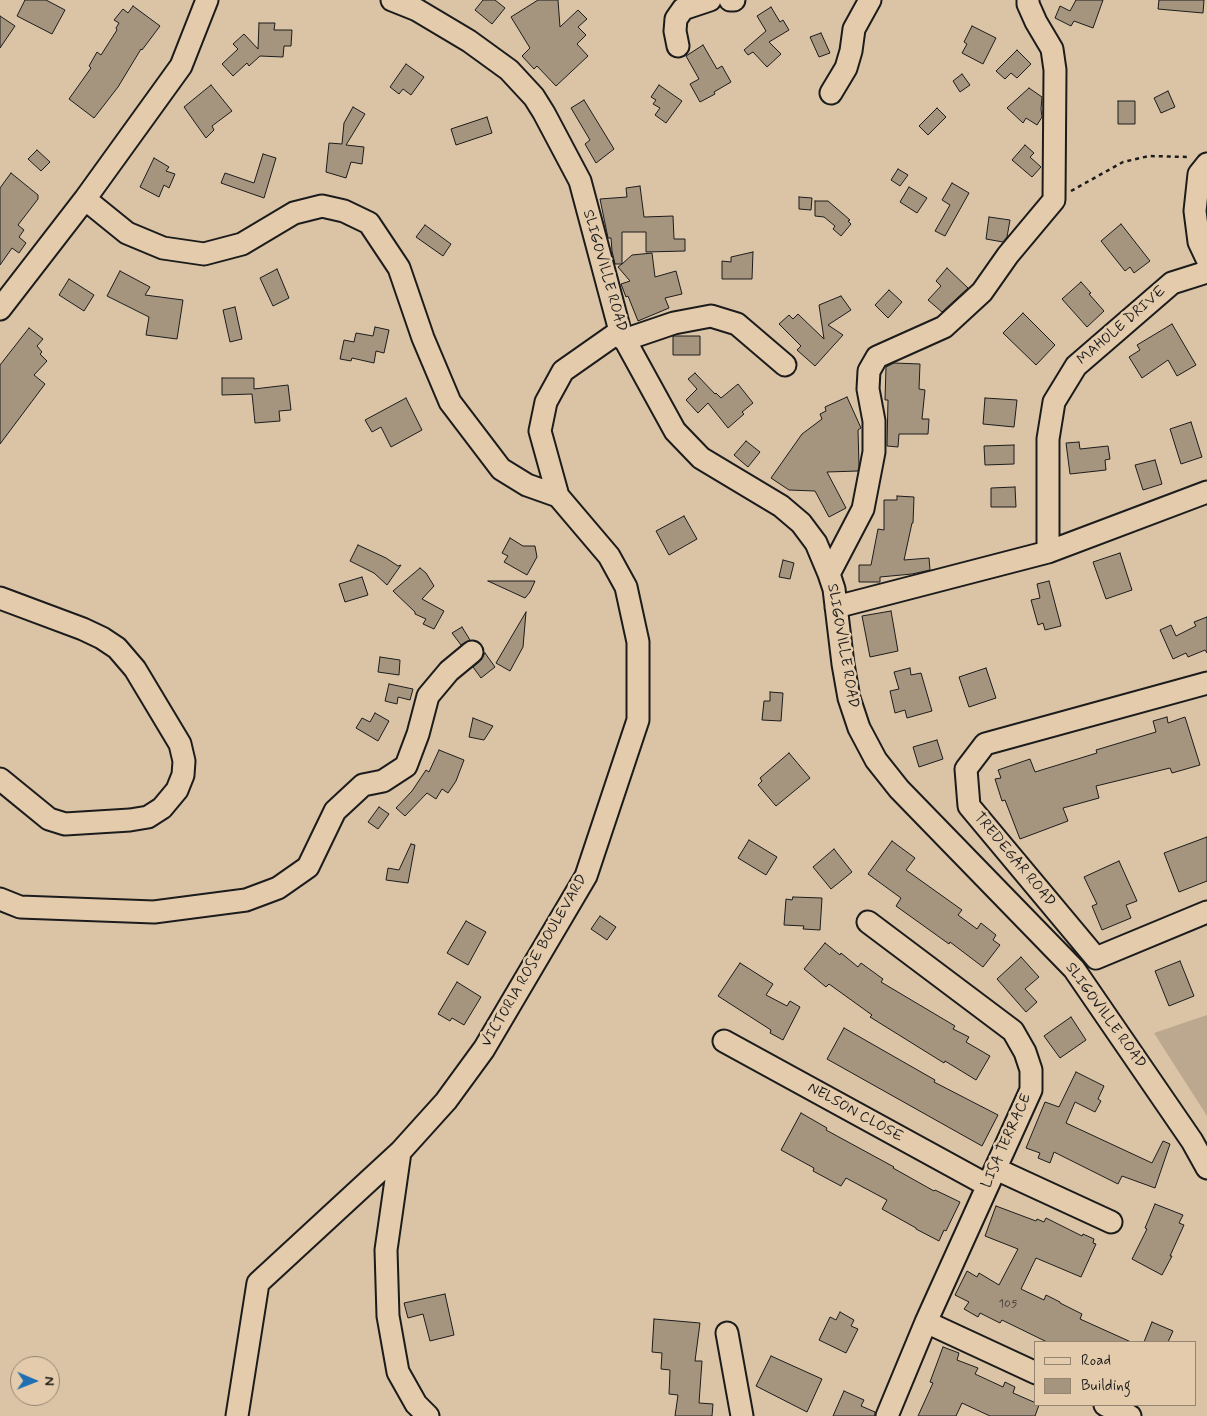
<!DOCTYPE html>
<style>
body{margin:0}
#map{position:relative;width:1207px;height:1416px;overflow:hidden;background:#dbc4a6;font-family:Mynerve,sans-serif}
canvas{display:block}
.legend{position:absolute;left:1034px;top:1341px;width:162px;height:65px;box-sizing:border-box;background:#e3cbac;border:1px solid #938572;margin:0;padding:6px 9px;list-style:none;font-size:15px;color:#1c1c1c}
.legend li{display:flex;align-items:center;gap:10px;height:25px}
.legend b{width:25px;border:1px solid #938572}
.north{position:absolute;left:10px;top:1356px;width:50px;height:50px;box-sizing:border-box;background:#e3cbac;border:1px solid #938572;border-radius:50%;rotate:91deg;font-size:14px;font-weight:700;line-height:20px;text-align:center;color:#1c1c1c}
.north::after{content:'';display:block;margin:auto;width:18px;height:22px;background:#1f6fb2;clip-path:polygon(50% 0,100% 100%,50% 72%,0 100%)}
</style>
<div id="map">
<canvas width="1207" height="1416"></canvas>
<ul class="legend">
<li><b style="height:6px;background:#e3cbac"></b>Road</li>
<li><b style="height:14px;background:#a5957f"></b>Building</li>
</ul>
<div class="north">N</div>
</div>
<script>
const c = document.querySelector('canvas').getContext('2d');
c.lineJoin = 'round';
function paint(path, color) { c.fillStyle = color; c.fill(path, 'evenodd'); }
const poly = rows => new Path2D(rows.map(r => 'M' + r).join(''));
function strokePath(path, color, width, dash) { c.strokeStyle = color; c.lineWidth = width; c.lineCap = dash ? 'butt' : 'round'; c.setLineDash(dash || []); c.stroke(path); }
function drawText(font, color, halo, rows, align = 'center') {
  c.font = font + ' Mynerve,sans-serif'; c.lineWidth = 5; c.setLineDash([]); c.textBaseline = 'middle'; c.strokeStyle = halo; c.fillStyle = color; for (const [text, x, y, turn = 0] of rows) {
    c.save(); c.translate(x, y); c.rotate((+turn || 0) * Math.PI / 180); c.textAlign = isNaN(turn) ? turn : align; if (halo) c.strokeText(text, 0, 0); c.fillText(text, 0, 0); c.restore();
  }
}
paint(poly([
 [1207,1015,1207,1116,1154,1033]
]), '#bba88f');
const building = poly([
 [25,0,46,0,65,10,52,34,17,16,25,0],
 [483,0,495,0,505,8,492,24,475,10,483,0],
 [538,0,558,0,560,27,578,10,587,19,578,27,586,35,577,44,588,56,556,86,537,66,534,69,522,56,530,48,511,17,538,0],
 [1076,0,1103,0,1093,28,1074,21,1071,26,1055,18,1060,6,1070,11,1076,0],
 [1159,0,1204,0,1203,13,1158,9,1159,0],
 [133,6,160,26,142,50,141,49,118,87,94,118,69,99,91,68,89,66,97,52,101,55,117,30,116,28,119,23,114,20,123,9,128,13,133,6],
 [771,7,780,22,783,20,789,30,769,42,781,54,767,67,753,52,748,55,744,50,766,31,757,16,771,7],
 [0,16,15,26,0,48,0,16],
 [259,23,275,23,274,30,292,30,291,46,284,46,283,57,260,56,249,66,247,63,233,76,222,64,238,49,233,44,244,34,258,49,259,23],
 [972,26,996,38,983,64,962,53,967,44,964,42,972,26],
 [821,33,830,53,819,57,810,37,821,33],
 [703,45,717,69,722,66,731,82,714,92,715,94,700,102,690,84,699,79,686,56,703,45],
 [1017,50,1031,64,1017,78,1011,73,1005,79,996,71,1017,50],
 [406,64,424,77,411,95,403,89,399,94,390,87,406,64],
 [962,74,970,85,960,92,953,81,962,74],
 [211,85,232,111,212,126,214,130,206,138,184,107,211,85],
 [659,85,682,101,666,123,655,115,660,108,653,104,656,100,651,97,659,85],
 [1029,88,1042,97,1041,109,1042,117,1037,125,1026,118,1023,123,1007,108,1029,88],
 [1168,91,1175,107,1161,113,1154,98,1168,91],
 [584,100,614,149,596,163,585,144,590,140,571,108,584,100],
 [1118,101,1135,101,1135,124,1118,124,1118,101],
 [353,107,365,114,346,145,364,147,362,164,351,162,346,178,326,172,329,143,342,144,344,123,353,107],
 [937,108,946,117,928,135,919,126,937,108],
 [487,117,492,133,456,145,451,129,487,117],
 [1025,145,1034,153,1030,157,1041,167,1032,177,1012,160,1025,145],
 [37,150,50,162,41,171,28,159,37,150],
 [263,154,276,158,264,198,221,183,225,173,254,183,263,154],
 [154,158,169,167,166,171,175,174,169,188,164,185,159,197,140,187,154,158],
 [898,169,908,175,900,186,891,180,898,169],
 [11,173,38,195,38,199,18,225,24,230,19,237,26,243,19,253,12,248,0,265,0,188,11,173],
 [952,183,969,193,945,236,935,231,950,205,942,200,952,183],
 [640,186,644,217,673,216,674,239,685,239,685,251,646,252,646,232,622,232,622,264,632,255,652,253,655,277,676,271,682,294,665,298,669,308,638,321,628,296,626,297,621,284,630,281,618,267,622,264,615,264,612,251,611,238,608,238,600,199,627,197,626,188,640,186],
 [909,187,927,198,917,213,900,202,909,187],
 [799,197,812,198,811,210,799,209,799,197],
 [815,201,828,201,850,220,848,221,851,224,841,236,833,229,835,226,824,217,815,216,815,201],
 [989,217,1010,220,1007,237,1003,242,986,239,989,217],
 [1121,224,1150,261,1134,273,1130,267,1125,271,1101,241,1121,224],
 [425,225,451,244,443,256,416,237,425,225],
 [753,252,752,279,722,279,722,261,731,262,731,257,753,252],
 [947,268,968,288,942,312,928,300,941,286,936,281,947,268],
 [277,269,289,298,273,306,260,278,277,269],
 [120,271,150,287,145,295,183,300,177,339,146,335,149,317,107,296,120,271],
 [69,279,94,295,84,311,59,295,69,279],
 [1081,282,1091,293,1089,294,1104,311,1087,327,1062,299,1081,282],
 [889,290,902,302,888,318,875,305,889,290],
 [841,296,851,310,828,325,843,335,815,366,797,350,801,346,779,324,789,315,793,319,798,314,824,339,819,305,841,296],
 [235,307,242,339,230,342,223,310,235,307],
 [1023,313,1055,345,1036,365,1003,333,1023,313],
 [1172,324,1196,365,1177,376,1168,360,1142,378,1129,357,1140,350,1137,345,1172,324],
 [375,327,389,330,384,353,376,351,374,363,352,358,351,361,340,359,344,340,354,342,356,333,373,336,375,327],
 [29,328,43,339,37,346,42,352,40,354,47,361,34,375,45,384,0,444,0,365,29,328],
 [673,336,700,336,700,355,673,355,673,336],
 [894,363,920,364,919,389,925,390,922,419,929,419,928,434,899,434,898,447,887,446,888,400,885,400,886,367,894,363],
 [695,373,715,394,716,393,721,398,738,384,753,403,742,412,744,414,728,428,708,403,698,413,686,400,697,389,688,379,695,373],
 [222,378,254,378,254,389,288,385,291,410,279,411,280,421,255,423,252,394,222,395,222,378],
 [847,397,861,428,858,430,859,466,858,471,827,472,846,508,829,517,815,491,789,490,771,478,802,434,822,419,820,414,826,411,825,407,847,397],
 [406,398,422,430,391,447,381,427,372,432,365,420,406,398],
 [985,398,1017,400,1014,427,983,424,985,398],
 [1191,422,1202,457,1181,464,1170,429,1191,422],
 [746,441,760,452,748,467,734,455,746,441],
 [1079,442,1080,449,1108,446,1110,459,1105,460,1106,470,1070,474,1066,443,1079,442],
 [1014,445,1014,464,985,465,984,446,1014,445],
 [1155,460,1162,484,1143,490,1135,465,1155,460],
 [1015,487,1016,507,991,507,991,488,1015,487],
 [897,496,914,497,913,523,912,523,904,560,929,558,930,570,912,574,880,577,880,582,859,582,859,565,871,565,878,529,884,530,884,500,897,500,897,496],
 [684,516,697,539,669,555,656,531,684,516],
 [510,538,523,546,535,546,537,557,527,575,504,562,508,556,502,553,510,538],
 [358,545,386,558,398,566,401,565,387,585,374,573,350,561,358,545],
 [1120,553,1132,590,1106,599,1093,562,1120,553],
 [783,560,794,563,790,579,779,577,783,560],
 [420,568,426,573,434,586,422,599,444,611,434,629,423,624,426,619,415,614,415,612,393,591,420,568],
 [362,577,368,595,345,602,339,584,362,577],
 [488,581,535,581,530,592,525,598,488,581],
 [1049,581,1061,626,1045,630,1043,623,1038,625,1031,600,1040,598,1037,584,1049,581],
 [891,611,898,651,870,657,862,616,891,611],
 [526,612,523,647,510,671,496,663,526,612],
 [1207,617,1207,653,1205,650,1188,657,1186,653,1173,659,1160,630,1171,625,1176,636,1196,626,1194,622,1207,617],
 [462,627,470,640,461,645,452,633,462,627],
 [485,653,495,667,481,678,473,667,480,661,485,653],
 [380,657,400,660,399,675,378,672,380,657],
 [910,668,911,675,921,673,932,711,907,718,905,710,895,713,890,691,899,689,894,672,910,668],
 [986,668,996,698,969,707,959,677,986,668],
 [389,684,413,689,410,700,398,697,397,704,385,701,389,684],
 [770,692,783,693,781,721,762,720,764,701,770,701,770,692],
 [375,713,389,721,378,741,356,728,362,718,370,722,375,713],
 [1167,717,1168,723,1185,717,1200,765,1172,773,1170,768,1096,786,1099,798,1063,808,1068,821,1020,839,1005,800,1002,801,995,779,1001,778,998,770,1030,759,1035,772,1097,753,1096,750,1156,732,1153,721,1167,717],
 [473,718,493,726,484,740,469,737,473,718],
 [937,740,943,759,919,767,913,747,937,740],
 [439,750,464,760,456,781,448,793,442,789,436,799,427,793,405,816,396,808,412,791,426,770,429,772,439,750],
 [789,753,810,778,776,806,758,785,762,781,760,778,789,753],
 [379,807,389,814,378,829,368,822,379,807],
 [1207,837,1207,881,1179,892,1164,853,1207,837],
 [749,840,777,857,766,875,738,858,749,840],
 [892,841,915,858,906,870,962,910,958,915,977,929,981,923,996,935,993,940,1000,945,983,967,950,942,949,944,896,906,901,898,868,874,892,841],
 [411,844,415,845,408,883,386,880,388,868,399,870,411,844],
 [834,849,852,872,831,889,813,867,834,849],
 [1119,861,1137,901,1126,905,1131,918,1102,930,1092,906,1097,904,1084,877,1119,861],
 [793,897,822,898,820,930,803,929,804,926,784,925,786,899,792,900,793,897],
 [600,916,616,927,607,940,591,929,600,916],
 [466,921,486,932,468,965,447,953,466,921],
 [825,943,840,955,841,953,858,967,861,963,883,979,881,982,955,1026,953,1029,969,1037,966,1042,990,1056,976,1080,945,1061,944,1063,870,1017,872,1015,829,984,826,987,804,969,825,943],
 [1021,957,1039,977,1025,989,1037,1002,1026,1012,997,979,1021,957],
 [1180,961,1194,996,1169,1006,1155,971,1180,961],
 [740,963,773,984,766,995,787,1006,790,1001,800,1007,783,1040,770,1033,771,1030,718,996,740,963],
 [457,982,481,997,464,1025,452,1018,450,1021,438,1014,457,982],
 [1071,1017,1086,1040,1060,1058,1044,1036,1071,1017],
 [844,1028,935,1080,934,1082,998,1115,982,1146,827,1059,844,1028],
 [1076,1072,1104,1086,1098,1099,1101,1101,1095,1112,1075,1102,1066,1123,1152,1163,1163,1141,1170,1144,1155,1188,1122,1176,1118,1184,1054,1152,1050,1163,1038,1158,1040,1153,1026,1148,1045,1102,1059,1107,1076,1072],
 [801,1113,827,1128,826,1130,894,1167,893,1168,934,1191,935,1190,960,1202,946,1231,944,1230,939,1241,916,1229,916,1228,882,1209,887,1200,846,1178,841,1186,813,1171,814,1168,781,1150,801,1113],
 [1155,1204,1183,1215,1179,1223,1184,1225,1170,1256,1172,1256,1162,1275,1132,1259,1147,1229,1145,1228,1155,1204],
 [996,1206,1036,1221,1037,1219,1044,1222,1046,1218,1082,1236,1083,1234,1094,1239,1093,1243,1096,1244,1081,1277,1036,1258,1021,1289,1044,1300,1046,1295,1060,1302,1060,1303,1082,1314,1080,1319,1131,1342,1047,1342,1002,1320,1000,1323,980,1313,978,1317,964,1309,969,1302,955,1295,967,1271,977,1277,979,1273,999,1285,1018,1249,985,1236,996,1206],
 [445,1294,454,1335,430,1341,423,1314,408,1318,404,1303,445,1294],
 [840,1312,854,1320,851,1326,858,1329,846,1353,819,1340,830,1317,836,1320,840,1312],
 [654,1319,700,1323,695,1361,702,1361,699,1403,713,1404,712,1416,675,1416,678,1395,669,1394,670,1370,661,1369,662,1353,652,1352,654,1319],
 [1152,1322,1173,1331,1168,1342,1144,1342,1152,1322],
 [943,1347,959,1353,957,1360,978,1368,975,1374,1003,1387,1005,1382,1015,1387,1013,1393,1036,1403,1036,1405,1039,1405,1035,1416,990,1416,962,1403,956,1416,918,1416,933,1383,930,1382,943,1347],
 [771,1356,822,1379,807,1412,756,1386,771,1356],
 [844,1391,864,1400,861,1406,875,1412,875,1416,833,1416,844,1391]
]);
paint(building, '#a5957f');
strokePath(building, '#1c1c1c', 1);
const minor = poly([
 [392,0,417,10,469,41,509,70,534,97,544,113,580,181,620,331,675,431,701,458,781,506,801,523,816,543,829,574,834,589,843,664,849,698,859,728,876,760,899,789,1074,969,1192,1141,1207,1168],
 [730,0,734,0],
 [678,46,675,31,676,19,683,9,710,0],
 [831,93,846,68,851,51,854,29,870,0],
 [1207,164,1199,174,1195,211,1199,242,1207,259],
 [85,199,127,233,163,248,204,254,242,244,294,213,322,206,344,211,369,223,399,268,423,338,450,402,501,469,527,485,558,496],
 [0,309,85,199,181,66,207,0],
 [624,340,674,323,711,316,737,324,785,365],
 [1048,552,1048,439,1054,402,1076,366,1172,283,1207,272],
 [829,574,863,509,874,452,874,421,868,389,869,371,877,357,944,327,982,292,1008,255,1054,200,1055,70,1052,49,1036,22,1028,4,1028,0],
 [0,598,83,629,102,638,117,648,135,669,180,744,184,761,183,775,177,790,162,808,148,817,130,820,65,824,49,819,0,779],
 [836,607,1048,552,1207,492],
 [1207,683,985,744,966,769,969,806,1096,958,1207,912],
 [0,899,20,907,154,912,246,900,278,888,308,867,335,811,363,785,383,781,406,766,418,734,428,696,449,671,472,652],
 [868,922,1013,1031,1025,1052,1031,1070,1031,1090,926,1322,887,1416],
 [724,1041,987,1185],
 [400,1152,386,1250,388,1316,398,1372,416,1404,428,1416],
 [996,1169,1111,1222],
 [926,1322,1036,1373],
 [727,1333,742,1416],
 [1105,1405,1130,1416],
 [237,1416,258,1283,400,1152,446,1101,484,1049,586,876,638,720,638,642,626,587,609,556,558,496,540,431,546,402,563,371,620,331]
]);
strokePath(minor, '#1c1c1c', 25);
strokePath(poly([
 [1071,191,1123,162,1149,156,1190,157]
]), '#1c1c1c', 2.5, [4, 4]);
strokePath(minor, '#e3cbac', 21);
drawText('12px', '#3e3a35', null, [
 ["105",1008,1304]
]);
drawText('15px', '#1c1c1c', '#e3cbac', [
 ["SLIGOVILLE ROAD",604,271,74],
 ["MAHOLE DRIVE",1122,326,-41],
 ["SLIGOVILLE ROAD",842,646,80],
 ["TREDEGAR ROAD",1014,860,50],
 ["VICTORIA ROSE BOULEVARD",535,961,-60],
 ["SLIGOVILLE ROAD",1105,1016,54],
 ["NELSON CLOSE",855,1113,29],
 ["LISA TERRACE",1007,1141,-66]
]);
</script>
